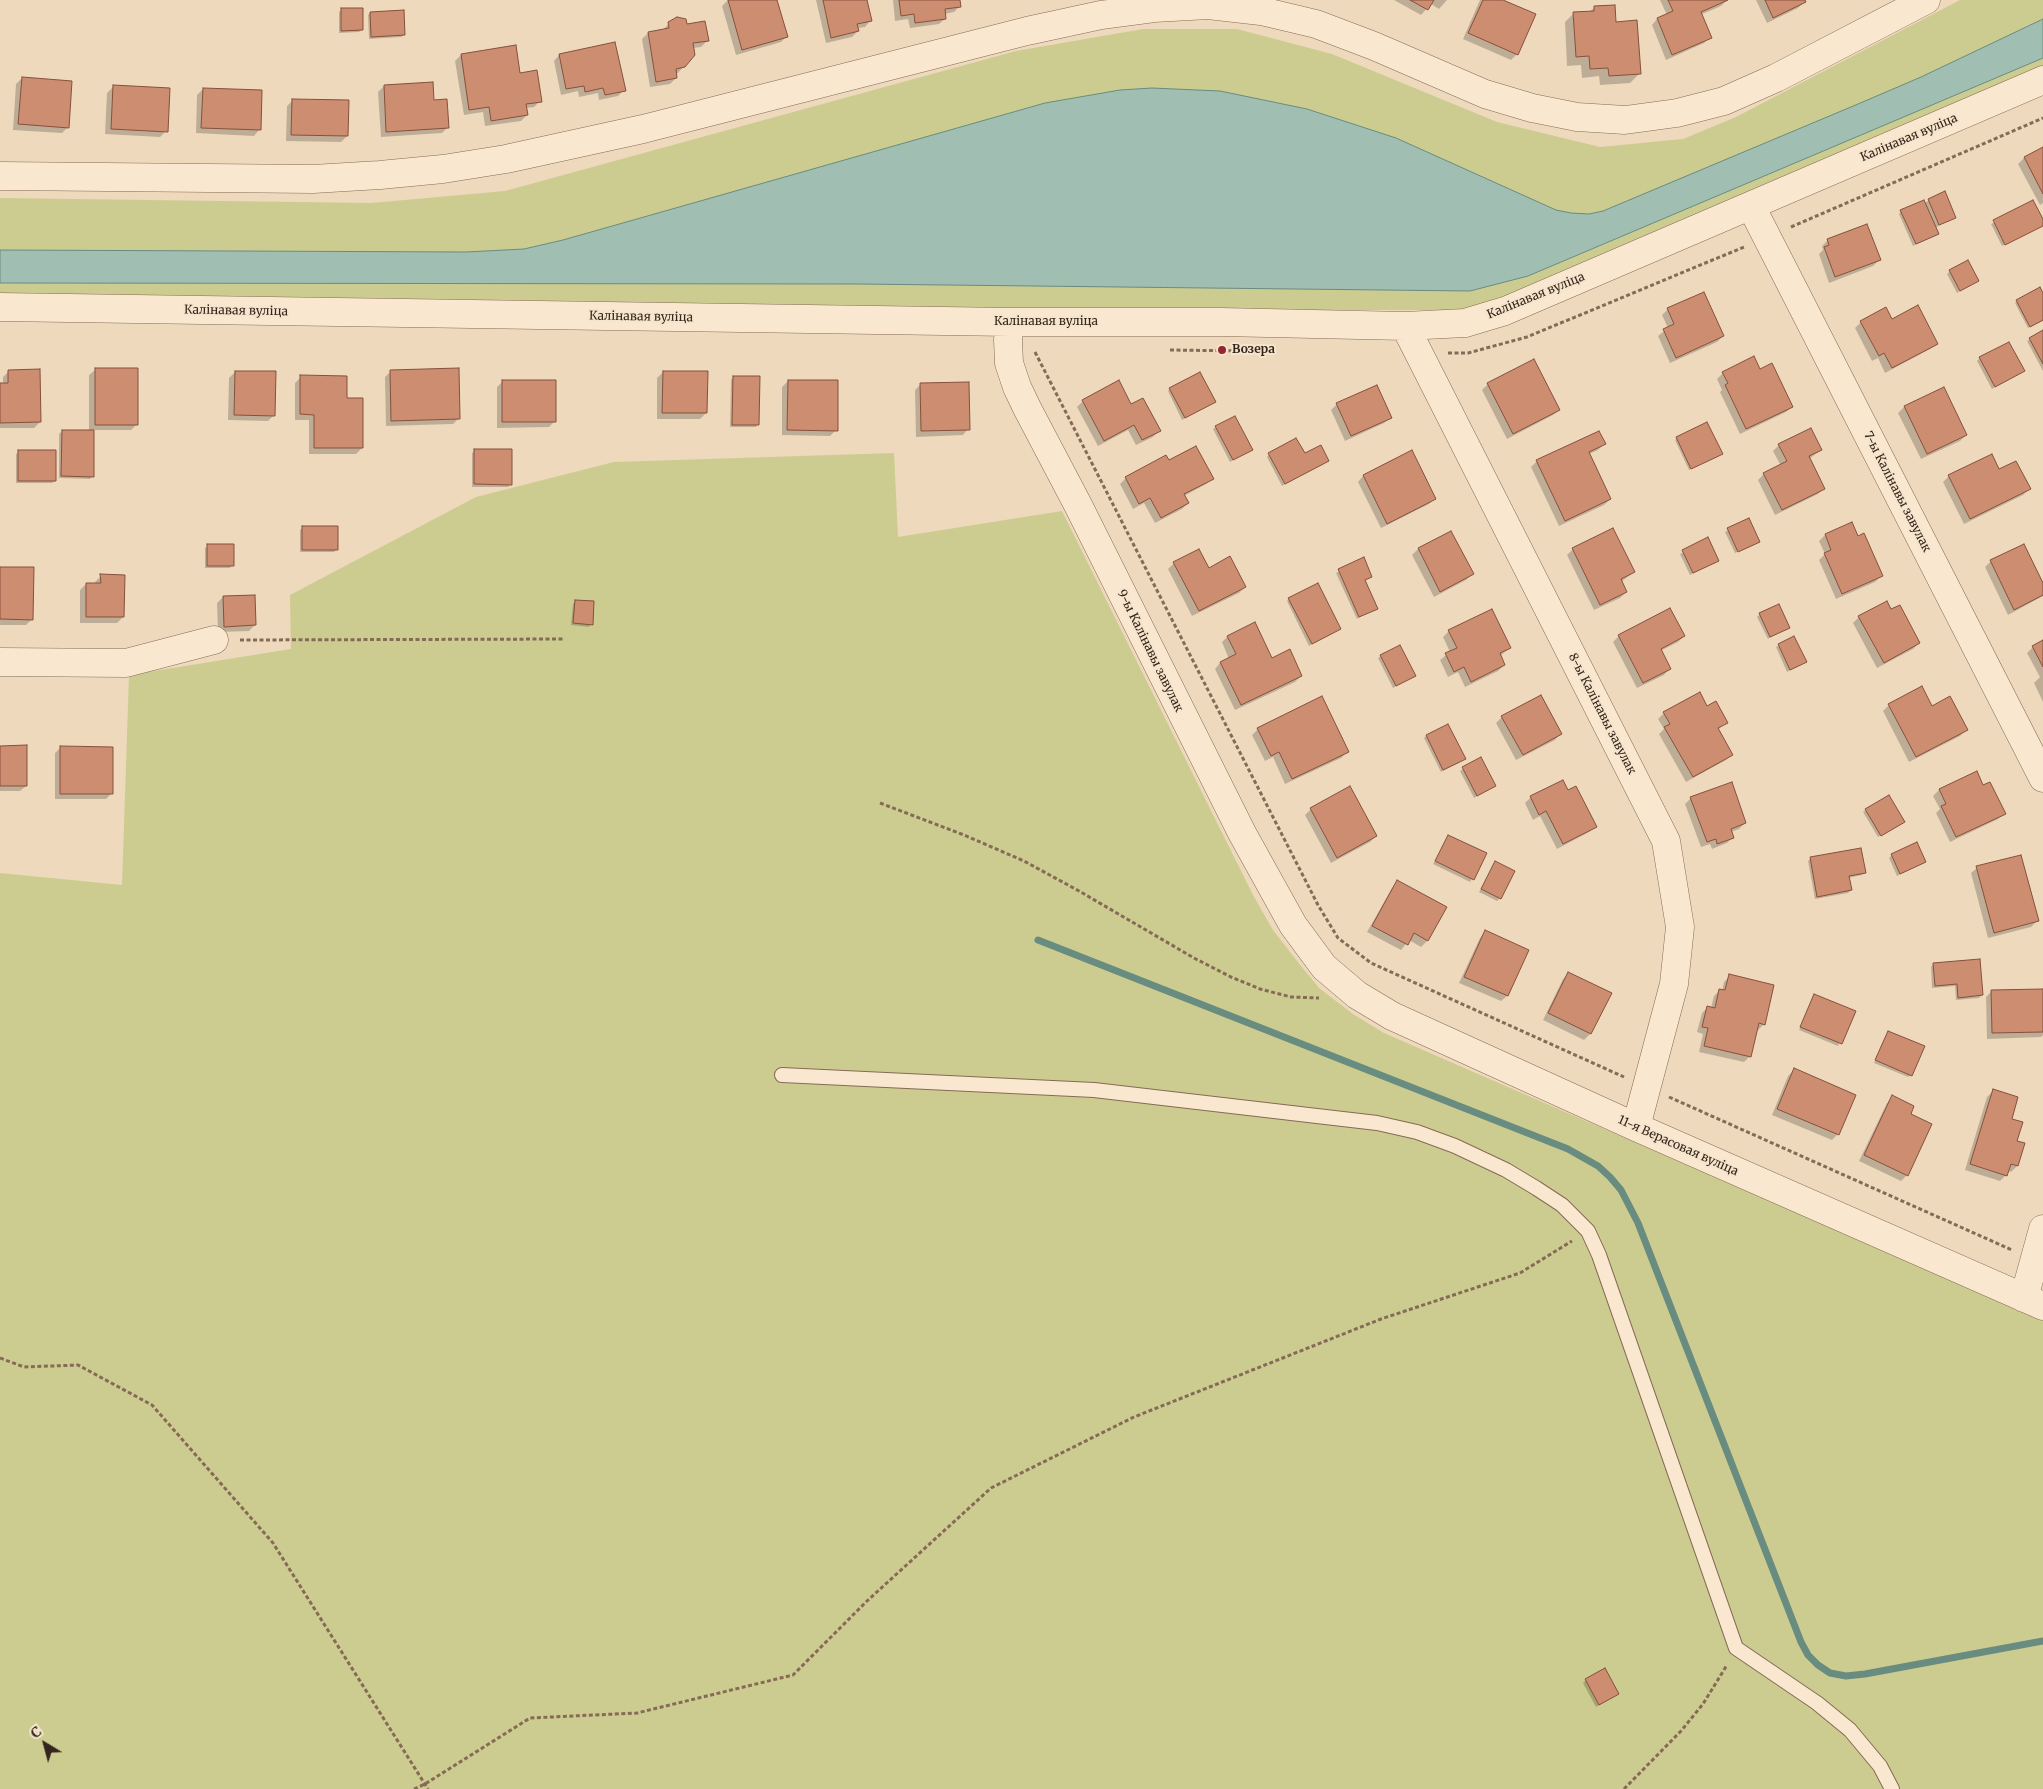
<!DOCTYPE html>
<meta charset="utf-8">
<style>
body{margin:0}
#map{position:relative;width:2043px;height:1789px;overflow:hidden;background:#eed9bc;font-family:Merriweather,serif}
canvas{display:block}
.north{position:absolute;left:20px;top:1719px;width:50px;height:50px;-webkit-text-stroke:4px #f5e5cc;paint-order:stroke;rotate:323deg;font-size:14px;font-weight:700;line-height:20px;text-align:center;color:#35241b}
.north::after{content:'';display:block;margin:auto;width:18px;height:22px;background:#35241b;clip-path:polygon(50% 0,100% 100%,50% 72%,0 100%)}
</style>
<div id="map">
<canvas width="2043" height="1789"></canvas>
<div class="north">С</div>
</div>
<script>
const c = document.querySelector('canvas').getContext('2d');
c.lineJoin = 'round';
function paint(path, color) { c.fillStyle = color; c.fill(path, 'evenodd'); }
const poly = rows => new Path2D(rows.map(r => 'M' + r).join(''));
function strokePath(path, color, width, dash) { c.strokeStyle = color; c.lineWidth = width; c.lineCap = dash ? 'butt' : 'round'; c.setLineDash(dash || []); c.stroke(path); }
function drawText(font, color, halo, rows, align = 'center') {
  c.font = font + ' Merriweather,serif'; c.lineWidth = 4; c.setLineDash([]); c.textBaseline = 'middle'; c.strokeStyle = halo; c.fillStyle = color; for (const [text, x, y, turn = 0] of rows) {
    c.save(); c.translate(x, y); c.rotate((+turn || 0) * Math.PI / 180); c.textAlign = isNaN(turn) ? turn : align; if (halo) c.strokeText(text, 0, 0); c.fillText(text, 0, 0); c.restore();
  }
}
paint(poly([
 [1960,0,2043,0,2043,68,1509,296,1463,310,1021,310,0,300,0,198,371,203,505,191,1016,51,1143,29,1237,29,1332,54,1497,122,1600,147,1683,139,1736,117],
 [894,453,898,537,1062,511,1253,895,1273,930,1297,961,1319,988,1353,1014,1384,1033,2043,1320,2043,1789,0,1789,0,873,122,885,129,675,291,649,290,595,476,497,614,462]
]), '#cccc91');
const water = poly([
 [2043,19,2043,58,1528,276,1470,291,859,284,0,283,0,250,466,252,524,249,563,240,1045,103,1120,90,1152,88,1220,91,1307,109,1396,138,1556,210,1571,213,1589,214,1603,211,1858,104,1921,77,2043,19]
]);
paint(water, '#a0bfb2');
strokePath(water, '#688c7f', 1);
paint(poly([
 [728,0,776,0,786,37,781,42,736,55,722,6],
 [816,0,866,0,870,21,865,27,857,28,858,31,852,37,826,43],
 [893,0,959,0,960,6,954,12,944,14,945,19,939,24,910,28,908,19,895,21],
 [1394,0,1447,0,1439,9,1431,4,1421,15],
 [1480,0,1500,0,1517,54,1511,60,1463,39],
 [1660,0,1727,0,1721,6,1700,15,1710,37,1704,43,1666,60,1652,25,1657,19,1667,15],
 [1756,0,1803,0,1804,2,1798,8,1767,23],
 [1594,8,1615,23,1639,74,1630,83,1600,85,1599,76,1582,78,1581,65,1567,66,1565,22,1574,13,1589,12],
 [341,10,362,29,359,32,339,33,339,12],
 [370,13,404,35,401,37,369,39,368,15],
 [669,23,686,26,707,41,701,47,692,48,684,66,678,73,675,73,676,78,670,84,650,87,642,39,648,33,663,30],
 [515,46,519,74,540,101,534,107,526,108,527,115,521,121,485,126,483,112,464,115,455,61,461,55],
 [559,55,624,90,618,96,599,100,598,93,579,97,578,91,561,95,554,61],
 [22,78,68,127,62,133,13,130,16,84],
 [432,83,433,101,448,127,442,133,381,137,378,92,384,86],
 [113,87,166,131,160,137,105,134,107,93],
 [203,89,259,130,254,136,196,133,197,95],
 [293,100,347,136,341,142,286,141,287,106],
 [2043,148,2043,203,2040,205,2018,164,2024,158],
 [1929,200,1955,217,1935,228,1938,234,1935,236,1913,246,1899,214,1901,211,1924,204],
 [2033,202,2043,225,2002,246,1991,224],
 [1828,240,1879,260,1873,266,1829,283,1819,254,1823,250,1822,246],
 [1950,271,1977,281,1957,293,1947,274],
 [2043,295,2043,321,2028,328,2015,303,2017,301],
 [1668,309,1723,336,1717,342,1670,363,1658,336,1668,328,1662,315],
 [1892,321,1936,343,1930,349,1885,373,1878,358,1872,361,1855,328,1861,322],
 [2043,332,2043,371,2027,341],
 [1980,358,2023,371,1992,389,1977,361],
 [95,370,137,424,131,430,93,430,92,476,90,479,59,478,59,434,62,431,89,431,89,375],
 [1759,370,1792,407,1786,412,1740,434,1720,392,1722,390,1717,379,1723,373],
 [9,371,40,422,34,428,0,428,0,384,3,384,3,377],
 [391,371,459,418,453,424,386,426,385,377],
 [235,372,274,415,268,421,228,420,229,378],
 [663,372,706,413,700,419,657,419,657,378],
 [301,377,362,448,356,454,309,454,309,420,295,420,295,383],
 [733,377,758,424,756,427,730,427,731,380],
 [503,381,555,421,549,427,497,428,497,387],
 [788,381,836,430,830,436,782,435,782,387],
 [921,384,968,429,963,435,916,437,915,390],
 [1488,384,1559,410,1553,415,1507,439,1482,390],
 [1943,388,1966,435,1960,441,1921,459,1898,413,1904,407],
 [1170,389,1214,402,1182,420,1168,391],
 [1083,401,1131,406,1159,431,1153,437,1136,445,1128,430,1098,446,1077,407],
 [1337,404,1390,418,1384,423,1345,441,1331,410],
 [1216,427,1251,450,1230,462,1213,429],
 [1677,438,1721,454,1689,470,1675,440],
 [1604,444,1598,450,1589,454,1610,499,1604,505,1559,526,1531,467,1537,461],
 [1779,445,1821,450,1809,459,1824,488,1818,494,1775,515,1758,480,1764,474,1781,466,1773,451],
 [475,450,511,484,508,487,472,487,472,453],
 [19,451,55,481,52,483,16,483,16,454],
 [1269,454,1304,455,1328,461,1282,486,1267,457],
 [1168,462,1212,478,1206,484,1184,496,1188,503,1182,509,1155,523,1144,503,1133,509,1120,484,1126,478],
 [1999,471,2029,489,2023,495,1964,524,1943,482,1949,476],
 [1363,476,1434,499,1429,504,1381,528,1358,482],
 [1748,519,1756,544,1735,553,1725,532],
 [1851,524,1881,576,1875,582,1836,599,1819,560,1825,554,1819,541,1825,535],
 [303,527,337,549,334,552,300,552,300,530],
 [1450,532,1472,574,1466,580,1434,597,1412,555,1418,549],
 [1708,539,1718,561,1690,575,1680,554],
 [2023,545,2043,586,2043,596,2008,615,1985,567,1991,561],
 [208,546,232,565,230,568,205,568,205,548],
 [1573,549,1634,572,1621,582,1626,592,1620,598,1594,610,1567,555],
 [1363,559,1371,576,1364,581,1376,608,1357,619,1336,573],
 [1174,563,1208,569,1245,587,1239,593,1192,616,1168,569],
 [0,568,32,619,26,625,0,625],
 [101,576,123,617,117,623,80,623,80,590,86,584,95,584,95,582],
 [223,597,255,625,249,631,218,632,217,603],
 [1289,599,1340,629,1309,646,1287,601],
 [576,601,591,624,589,627,571,625,573,604],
 [1891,611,1919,643,1913,649,1877,668,1853,623,1859,617],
 [1760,614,1789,627,1768,639,1757,617],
 [1449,631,1510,648,1500,656,1504,665,1498,671,1465,687,1458,672,1448,677,1440,660,1450,652,1443,637],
 [1619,636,1684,636,1678,642,1660,651,1669,669,1664,675,1637,688,1613,642],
 [1227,637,1272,660,1301,676,1295,682,1235,710,1215,669,1220,663,1229,659,1222,642],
 [1793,637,1805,662,1787,672,1776,647],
 [2043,642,2043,702,2034,683,2040,677,2027,653,2033,647],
 [1381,656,1414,676,1393,688,1378,658],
 [1921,688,1931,707,1966,730,1960,736,1909,762,1883,711,1889,705],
 [1707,707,1726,722,1718,730,1732,754,1726,760,1686,782,1659,734,1664,729,1658,719,1664,713],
 [1502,717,1560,734,1555,740,1516,760,1496,723],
 [1258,729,1347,752,1341,758,1285,784,1273,757,1265,761,1252,735],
 [1426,736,1462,761,1441,772,1424,738],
 [0,747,26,786,20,791,0,791],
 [61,747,112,793,106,799,55,799,55,753],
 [1480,759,1494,786,1474,798,1460,771],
 [1976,773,1983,786,2004,813,1998,819,1950,842,1936,813,1940,809,1933,796,1939,790],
 [1562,781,1568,792,1595,827,1589,832,1557,849,1540,816,1533,820,1525,803,1530,798],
 [1691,798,1745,823,1739,829,1731,832,1732,838,1727,843,1712,849,1710,844,1701,847,1685,804],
 [1311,809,1376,836,1370,842,1331,863,1305,815],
 [1866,810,1901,824,1878,837,1863,812],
 [1448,836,1485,854,1470,882,1433,864],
 [1892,855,1924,862,1897,876,1889,858],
 [1811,858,1864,873,1862,875,1848,878,1851,890,1848,893,1815,899,1808,861],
 [1495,863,1500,898,1497,901,1479,892],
 [1977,868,2037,921,2031,927,1988,938,1971,873],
 [1398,882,1445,908,1427,941,1421,947,1409,940,1401,950,1367,932,1392,888],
 [1485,932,1527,950,1507,996,1501,1001,1459,983,1480,938],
 [1933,964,1982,995,1979,998,1956,1000,1955,986,1932,988,1931,967],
 [1569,973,1610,993,1590,1034,1584,1040,1543,1020,1563,979],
 [1730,976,1764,1024,1758,1030,1756,1029,1750,1056,1744,1062,1699,1052,1703,1034,1697,1032,1702,1013,1708,1007,1711,1008,1714,996,1720,990,1722,991,1724,982],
 [2043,990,2043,1035,2041,1037,1987,1039,1986,997,1992,991],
 [1814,995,1854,1012,1838,1046,1799,1030],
 [1889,1032,1911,1075,1908,1077,1874,1063],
 [1794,1070,1854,1096,1838,1134,1832,1140,1772,1115,1788,1076],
 [1993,1091,2010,1119,2015,1142,2017,1166,2011,1172,2007,1170,2006,1175,2000,1181,1965,1170,1987,1097],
 [1893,1097,1909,1115,1907,1175,1901,1181,1859,1161,1887,1103],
 [1586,1680,1618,1694,1596,1707,1583,1683]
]), '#0003');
strokePath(poly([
 [1038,940,1568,1149,1598,1166,1610,1177,1621,1190,1638,1223,1801,1642,1808,1655,1818,1665,1830,1673,1846,1676,1865,1674,2043,1641]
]), '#688c7f', 7);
const building = poly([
 [728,0,777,0,788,37,742,50,728,0],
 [823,0,867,0,872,21,857,24,859,31,831,38,823,0],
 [899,0,960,0,961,7,945,9,946,19,915,23,914,14,901,16,899,0],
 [1410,0,1434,0,1428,10,1410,0],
 [1483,0,1503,0,1536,14,1518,55,1468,33,1483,0],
 [1668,0,1728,0,1701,12,1712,38,1672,55,1657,18,1673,11,1668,0],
 [1765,0,1805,0,1806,2,1773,18,1765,0],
 [1615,5,1616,22,1637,20,1641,74,1609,76,1608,68,1590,69,1589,56,1576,57,1573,12,1594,11,1594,6,1615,5],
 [341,8,363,8,363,30,341,31,341,8],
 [404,10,405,35,371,37,370,12,404,10],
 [677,17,686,19,687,24,705,21,709,41,693,43,695,55,685,67,676,69,677,78,656,82,648,32,669,28,668,22,677,17],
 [615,42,626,91,605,95,603,88,585,92,584,86,566,89,559,54,615,42],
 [516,45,520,73,537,70,542,102,526,104,528,115,491,121,489,107,469,110,461,54,516,45],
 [22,77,72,81,69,128,18,124,22,77],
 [433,82,434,100,447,99,449,128,386,132,384,85,433,82],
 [113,85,170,88,168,132,111,129,113,85],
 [203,88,262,90,261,130,201,128,203,88],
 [292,99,349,100,348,136,291,135,292,99],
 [2043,147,2043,194,2024,157,2043,147],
 [1945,191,1956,218,1939,225,1928,199,1945,191],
 [1924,200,1939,234,1916,244,1900,210,1924,200],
 [2033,200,2043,219,2043,226,2005,245,1993,220,2033,200],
 [1867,224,1881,260,1835,277,1824,247,1829,245,1827,239,1867,224],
 [1968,260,1979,281,1960,291,1949,270,1968,260],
 [2040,287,2043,293,2043,320,2030,327,2016,300,2040,287],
 [1704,292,1724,336,1676,358,1663,329,1674,324,1667,308,1704,292],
 [1918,305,1938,344,1892,368,1884,353,1879,356,1860,321,1886,307,1892,319,1918,305],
 [2043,330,2043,364,2029,338,2043,330],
 [2009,342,2025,371,1995,387,1979,357,2009,342],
 [1754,356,1760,369,1772,363,1793,407,1746,429,1725,385,1728,383,1722,372,1754,356],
 [1534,359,1560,410,1513,434,1487,383,1534,359],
 [95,368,138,368,138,425,95,425,95,368],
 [459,368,460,419,391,421,390,370,459,368],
 [40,369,41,422,0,423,0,383,8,383,8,370,40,369],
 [235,371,276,371,275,416,234,415,235,371],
 [663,371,708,371,707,413,662,413,663,371],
 [1200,372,1216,402,1185,418,1169,388,1200,372],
 [300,375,347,376,347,398,363,398,363,448,314,448,314,415,300,414,300,375],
 [733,376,760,376,759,425,732,425,733,376],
 [502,380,556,380,556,422,502,422,502,380],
 [788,380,838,380,838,431,787,430,788,380],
 [1119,380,1131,404,1143,398,1161,431,1142,440,1134,425,1104,441,1082,400,1119,380],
 [969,382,970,430,921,431,920,383,969,382],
 [1377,385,1392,418,1351,436,1336,403,1377,385],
 [1944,387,1967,435,1927,454,1904,406,1944,387],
 [1235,416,1253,450,1233,460,1215,426,1235,416],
 [1707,422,1723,454,1691,469,1676,437,1707,422],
 [1811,428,1822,450,1809,456,1825,489,1782,510,1763,473,1787,461,1778,444,1811,428],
 [62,430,94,430,94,477,61,476,62,430],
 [1599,431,1606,444,1589,452,1611,499,1565,521,1536,460,1599,431],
 [1296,438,1305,453,1321,445,1329,461,1285,484,1268,453,1296,438],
 [1196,446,1214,479,1184,494,1189,503,1161,518,1150,498,1139,504,1125,477,1166,455,1169,460,1196,446],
 [474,449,512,449,512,485,474,484,474,449],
 [18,450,56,450,56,481,18,481,18,450],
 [1412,450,1436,499,1387,524,1363,475,1412,450],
 [1992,454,1999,469,2016,461,2031,489,1970,519,1948,475,1992,454],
 [1749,518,1760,542,1738,552,1727,528,1749,518],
 [1852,522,1858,536,1864,533,1883,576,1842,594,1824,553,1831,550,1825,534,1852,522],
 [302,526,338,526,338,550,302,550,302,526],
 [1613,528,1635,572,1621,579,1627,592,1600,605,1572,548,1613,528],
 [1451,531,1474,574,1440,592,1418,548,1451,531],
 [1708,537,1719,561,1693,573,1682,550,1708,537],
 [207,544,234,544,234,566,207,566,207,544],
 [2024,544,2043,583,2043,595,2014,610,1990,560,2024,544],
 [1199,549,1209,568,1230,556,1246,587,1199,611,1173,562,1199,549],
 [1364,557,1372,577,1365,580,1378,609,1359,617,1338,569,1364,557],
 [0,567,34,567,33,620,0,619,0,567],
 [100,574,125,575,124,617,86,617,86,583,101,583,100,574],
 [1318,583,1341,629,1312,644,1288,598,1318,583],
 [255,595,256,625,224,627,223,596,255,595],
 [575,600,594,601,593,625,573,623,575,600],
 [1887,601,1891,609,1900,605,1920,643,1884,663,1858,616,1887,601],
 [1779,604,1790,628,1770,637,1759,613,1779,604],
 [1670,608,1685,636,1661,649,1671,669,1643,683,1618,635,1670,608],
 [1492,609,1511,648,1500,653,1505,665,1471,682,1464,667,1454,672,1445,653,1457,648,1448,630,1492,609],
 [1255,622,1272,658,1290,649,1302,676,1241,705,1220,662,1236,654,1227,636,1255,622],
 [1794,636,1807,662,1790,670,1778,644,1794,636],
 [2043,640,2043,667,2032,646,2043,640],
 [1400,645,1416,676,1396,686,1380,655,1400,645],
 [1922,686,1932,706,1950,696,1968,730,1916,757,1888,704,1922,686],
 [1700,692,1707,706,1716,701,1728,723,1718,728,1733,755,1693,777,1664,727,1670,724,1663,712,1700,692],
 [1541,695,1562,734,1523,755,1501,716,1541,695],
 [1322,696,1349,752,1292,779,1279,752,1271,756,1257,728,1322,696],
 [1448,724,1466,759,1443,770,1426,735,1448,724],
 [27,745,27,786,0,786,0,746,27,745],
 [60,746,113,747,113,794,60,794,60,746],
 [1481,757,1496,786,1477,796,1462,767,1481,757],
 [1977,771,1983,785,1990,782,2006,814,1956,837,1941,806,1946,804,1939,789,1977,771],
 [1563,780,1568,790,1576,786,1597,827,1563,844,1546,811,1539,815,1530,796,1563,780],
 [1732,782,1746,823,1731,829,1734,838,1717,844,1716,839,1707,842,1690,797,1732,782],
 [1350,786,1377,836,1337,858,1310,808,1350,786],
 [1889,795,1905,822,1881,836,1865,809,1889,795],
 [1448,835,1487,853,1474,880,1435,861,1448,835],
 [1917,842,1926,862,1900,874,1891,854,1917,842],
 [1861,848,1866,873,1849,876,1852,890,1817,897,1810,857,1861,848],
 [2021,855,2039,921,1994,933,1976,866,2021,855],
 [1495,861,1515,871,1501,899,1481,889,1495,861],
 [1397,880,1447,907,1428,941,1414,933,1408,945,1372,926,1397,880],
 [1485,930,1529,950,1508,996,1464,977,1485,930],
 [1980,959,1983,995,1958,998,1957,984,1935,986,1933,963,1980,959],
 [1568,972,1612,993,1591,1034,1548,1013,1568,972],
 [1729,974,1774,985,1765,1025,1759,1023,1751,1057,1704,1046,1708,1028,1702,1027,1707,1006,1715,1008,1719,989,1725,990,1729,974],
 [2043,989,2043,1032,1992,1033,1991,990,2043,989],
 [1814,994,1856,1011,1842,1044,1800,1027,1814,994],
 [1888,1031,1925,1046,1912,1076,1875,1060,1888,1031],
 [1794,1068,1856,1095,1839,1135,1777,1109,1794,1068],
 [1993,1089,2018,1097,2012,1119,2023,1122,2017,1141,2025,1143,2018,1166,2011,1164,2007,1176,1970,1164,1993,1089],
 [1892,1095,1914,1106,1911,1114,1932,1124,1908,1176,1864,1155,1892,1095],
 [1605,1668,1619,1694,1599,1705,1585,1679,1605,1668]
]);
paint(building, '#cd8d71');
strokePath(building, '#85503b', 1);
const service = poly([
 [782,1075,1094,1090,1377,1123,1417,1132,1455,1146,1506,1170,1536,1188,1562,1205,1588,1231,1599,1255,1736,1648,1817,1703,1850,1730,1880,1766,1892,1789]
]);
const minor = poly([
 [0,176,313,179,380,175,443,169,506,159,643,129,1027,31,1101,15,1154,8,1208,5,1261,11,1316,24,1374,46,1485,94,1532,108,1577,117,1625,120,1677,113,1724,101,1776,78,1926,0],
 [1751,206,2043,778],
 [0,307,1010,322,1221,322,1405,326,1465,323,1505,311,2043,80],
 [1010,322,1008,340,1009,363,1017,387,1027,408,1078,505,1242,833,1293,925,1324,967,1357,995,1392,1016,1636,1127,2043,1306],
 [1405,326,1666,841,1680,927,1674,984,1636,1127],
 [0,662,126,663,214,640],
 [2024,1298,2043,1229]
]);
strokePath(service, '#866a56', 16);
strokePath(minor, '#866a56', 29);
strokePath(poly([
 [1791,227,2043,118],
 [1170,350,1249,351],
 [1035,352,1318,905,1338,938,1371,963,1624,1077],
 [1448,353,1468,353,1527,337,1744,247],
 [240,640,565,639],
 [880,803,964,835,1024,861,1079,891,1194,958,1231,977,1260,989,1291,997,1319,998],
 [1669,1097,2012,1250],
 [0,1358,24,1367,78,1365,152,1405,273,1543,428,1789],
 [414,1789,425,1784,530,1718,637,1713,793,1675,867,1601,991,1488,1134,1417,1381,1319,1520,1273,1572,1241],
 [1624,1789,1681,1731,1703,1704,1727,1665]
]), '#866a56', 3, [4, 2.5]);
strokePath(service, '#f9e8cf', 14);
strokePath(minor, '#f9e8cf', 28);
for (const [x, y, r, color] of [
 [1222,350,5,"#952533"]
]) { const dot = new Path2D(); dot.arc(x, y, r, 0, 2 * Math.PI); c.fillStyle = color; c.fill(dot); strokePath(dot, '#f5e5cc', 2); }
drawText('12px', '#35241b', '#f5e5cc', [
 ["Калінавая вуліца",1909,138,-23],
 ["Калінавая вуліца",1536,296,-22],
 ["Калінавая вуліца",236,311,1],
 ["Калінавая вуліца",641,317,1],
 ["Калінавая вуліца",1046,322],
 ["7-ы Калінавы завулак",1897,492,63],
 ["9-ы Калінавы завулак",1150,651,64],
 ["8-ы Калінавы завулак",1602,714,63],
 ["11-я Верасовая вуліца",1678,1146,24]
]);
drawText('bold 12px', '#35241b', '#f5e5cc', [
 ["Возера",1232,350]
], 'left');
</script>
